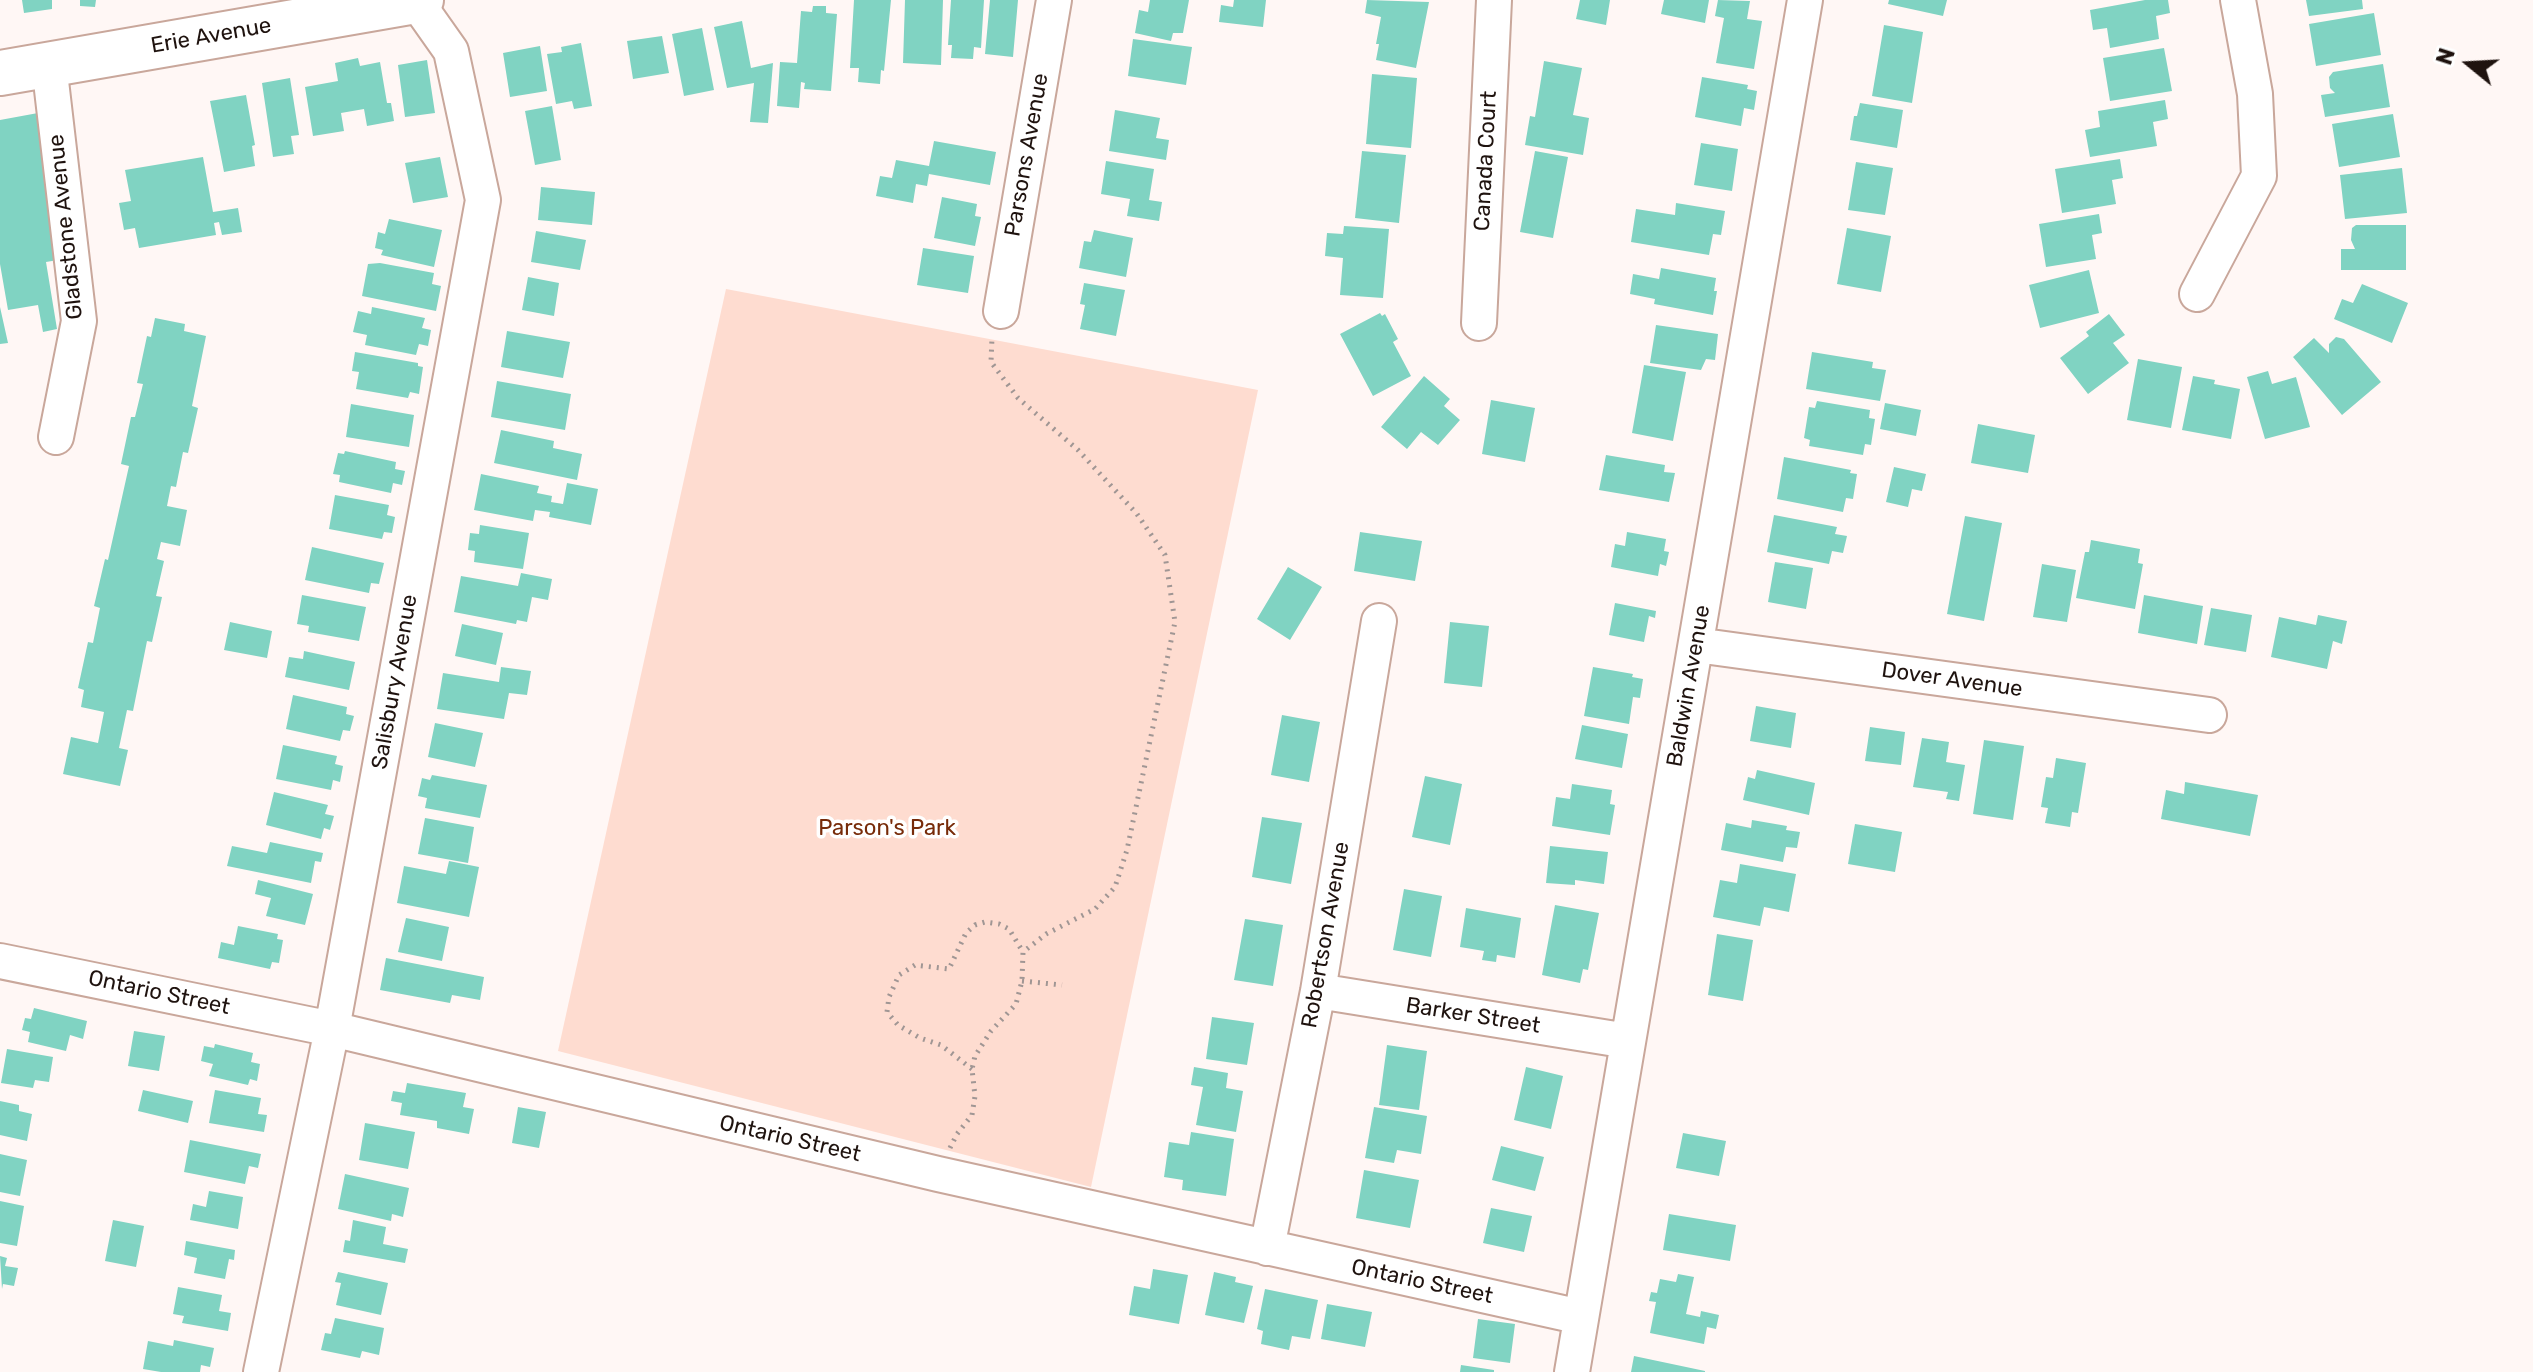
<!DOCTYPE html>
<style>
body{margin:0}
#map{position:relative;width:2533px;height:1372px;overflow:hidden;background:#fff7f5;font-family:Rubik,sans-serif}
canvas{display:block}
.north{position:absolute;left:2429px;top:24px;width:80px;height:80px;-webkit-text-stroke:6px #fff;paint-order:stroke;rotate:288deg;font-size:22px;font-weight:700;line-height:32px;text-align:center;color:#1f130f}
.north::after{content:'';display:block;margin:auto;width:28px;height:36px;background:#1f130f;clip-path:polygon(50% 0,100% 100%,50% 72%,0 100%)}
</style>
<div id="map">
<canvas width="2533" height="1372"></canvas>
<div class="north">N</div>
</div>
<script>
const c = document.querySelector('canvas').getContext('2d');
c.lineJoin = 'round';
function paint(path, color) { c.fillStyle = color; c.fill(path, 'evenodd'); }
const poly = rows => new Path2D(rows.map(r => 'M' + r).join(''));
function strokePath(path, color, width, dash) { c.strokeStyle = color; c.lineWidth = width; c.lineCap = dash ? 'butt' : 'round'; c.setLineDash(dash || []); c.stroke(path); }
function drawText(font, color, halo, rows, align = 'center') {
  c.font = font + ' Rubik,sans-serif'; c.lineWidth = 7; c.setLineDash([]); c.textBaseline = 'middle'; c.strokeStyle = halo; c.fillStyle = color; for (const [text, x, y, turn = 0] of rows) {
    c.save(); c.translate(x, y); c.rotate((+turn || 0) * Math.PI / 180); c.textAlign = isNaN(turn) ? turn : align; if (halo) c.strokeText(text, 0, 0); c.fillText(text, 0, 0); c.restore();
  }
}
paint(poly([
 [726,289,1258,390,1091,1187,558,1051]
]), '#fedcd0');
paint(poly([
 [22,0,52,0,52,9,24,13],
 [80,0,96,0,95,7,80,6],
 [854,0,891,0,884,71,881,70,880,84,858,82,859,68,850,68],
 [905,0,943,0,941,65,903,63],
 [951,0,984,0,981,48,974,47,973,59,951,58,952,45,948,45],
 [990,0,1018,0,1013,57,985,54],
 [1150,0,1189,0,1183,33,1173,33,1171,41,1135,33,1139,10,1148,12],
 [1234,0,1266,0,1263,27,1219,22,1221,5,1233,7],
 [1367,0,1429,2,1416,68,1376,60,1379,44,1376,44,1381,17,1365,13],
 [1580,0,1610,0,1606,25,1576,19],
 [1664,0,1709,0,1705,23,1661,14],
 [1718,0,1750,1,1747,19,1762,21,1754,69,1716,63,1724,18,1715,16],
 [1889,0,1947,0,1943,16,1888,4],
 [2145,0,2168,0,2170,13,2156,16,2159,39,2110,48,2107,28,2093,30,2090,10],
 [2306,0,2362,0,2363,9,2309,16],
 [813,6,826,6,826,13,837,14,831,91,804,89,805,83,801,82,799,108,777,106,780,62,797,63,801,11,812,12],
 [2374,13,2381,55,2316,66,2309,24],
 [742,21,751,68,773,63,768,123,750,122,754,83,727,88,714,27],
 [1884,25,1923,32,1912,103,1872,96],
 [702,28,714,90,684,96,672,34],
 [662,36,669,73,633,79,627,41],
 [1133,39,1192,47,1186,85,1128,76],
 [581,43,592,106,574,109,572,101,556,104,547,54,562,52,561,47],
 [540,46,547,91,510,97,503,53],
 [2164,48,2172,91,2110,101,2103,58],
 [358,58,360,66,380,62,387,103,391,103,394,121,367,126,364,109,341,113,344,131,313,136,305,87,338,81,335,63],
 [427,60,435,113,405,117,398,65],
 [1544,61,1582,68,1573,115,1589,118,1583,155,1525,145,1530,116,1535,117],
 [2383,64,2390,107,2325,117,2321,95,2335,93,2330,88,2329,77,2333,72],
 [1372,74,1417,78,1411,148,1366,144],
 [1702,77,1748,85,1747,89,1757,91,1754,110,1744,108,1741,126,1695,117],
 [290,78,299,135,291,136,294,154,273,157,262,83],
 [246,95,255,145,252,146,255,166,224,172,210,101],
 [2165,100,2168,119,2153,122,2157,146,2090,157,2085,130,2100,127,2098,111],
 [1860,103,1903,110,1897,148,1850,140,1854,116,1857,116],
 [552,106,561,160,535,165,525,111],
 [1115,110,1160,118,1156,138,1169,140,1166,160,1109,151],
 [38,113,64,259,46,262,57,329,43,332,38,305,8,310,0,264,0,120],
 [2393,114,2400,157,2339,167,2332,124],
 [934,141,996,152,990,185,929,174,927,186,916,184,913,203,876,196,880,176,892,178,896,160,929,166],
 [1701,143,1738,149,1732,191,1694,185],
 [1362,151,1406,155,1399,223,1355,218],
 [1535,151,1568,157,1553,238,1520,232],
 [203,157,213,212,238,208,242,232,222,235,219,222,214,223,216,235,139,248,135,228,124,230,119,203,131,201,125,170],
 [440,157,448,197,413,203,405,163],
 [2120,159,2123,178,2112,180,2116,204,2062,213,2055,169],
 [1106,161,1154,169,1149,200,1162,202,1159,221,1127,216,1130,199,1101,194],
 [1856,162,1893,168,1885,215,1848,210],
 [2402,168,2407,213,2345,219,2340,175],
 [541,187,595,192,592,225,538,220],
 [942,197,977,204,975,216,981,217,975,246,934,238],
 [1676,203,1725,211,1721,235,1713,234,1709,255,1631,242,1636,209,1675,215],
 [2099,214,2102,233,2092,235,2096,259,2046,267,2039,224],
 [389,219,442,230,434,267,381,255,383,250,375,248,378,232,385,234],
 [2356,225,2406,225,2406,270,2341,270,2341,249,2355,249,2351,240,2352,228],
 [1344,226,1389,229,1383,298,1340,295,1343,258,1325,256,1327,233,1343,234],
 [1847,228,1891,236,1881,292,1837,284],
 [1094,230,1133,238,1126,277,1079,268,1084,241,1091,242],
 [536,231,586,240,580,270,531,262],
 [923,248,974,256,968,293,917,285],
 [380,263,434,273,432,284,441,286,436,311,362,296,368,264],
 [1661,268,1716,278,1714,291,1717,291,1713,315,1654,304,1655,299,1630,294,1633,274,1659,279],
 [2089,270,2099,313,2040,328,2029,285],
 [528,277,559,283,554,316,522,310],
 [1084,283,1125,290,1116,336,1080,329,1085,305,1080,304],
 [2362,284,2408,303,2392,343,2334,319,2342,299,2353,303],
 [0,307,8,343,0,344],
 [372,307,425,318,422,328,431,330,428,346,419,344,416,355,365,345,367,335,353,332,358,311,371,314],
 [1380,313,1382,316,1385,314,1398,339,1393,342,1411,376,1373,396,1340,334],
 [2109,314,2125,335,2113,343,2129,363,2088,394,2060,358,2089,336,2086,332],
 [155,318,185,324,184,331,206,336,192,406,198,408,188,453,183,452,176,487,171,486,167,506,187,510,180,546,161,542,157,559,164,561,156,596,162,597,152,642,147,641,133,711,127,710,119,748,128,750,120,786,63,774,71,737,98,743,104,712,81,707,84,690,78,688,88,642,93,643,100,608,94,606,105,559,108,560,129,466,121,464,131,417,135,417,143,384,137,383,147,336,151,337],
 [1656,325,1718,334,1715,360,1706,359,1701,370,1650,363],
 [507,331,570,342,563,378,501,367],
 [2336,337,2344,339,2381,382,2342,415,2293,357,2314,338,2329,353,2329,344],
 [355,352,418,363,418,366,423,367,419,394,410,392,408,398,356,389,359,372,352,371],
 [1812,352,1873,362,1872,368,1886,370,1880,401,1806,389],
 [2138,359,2182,367,2171,428,2127,420],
 [1644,365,1686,372,1673,441,1632,433],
 [2268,371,2272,384,2296,377,2310,427,2265,439,2247,377],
 [1424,376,1450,399,1444,406,1460,420,1438,445,1421,432,1407,449,1381,427],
 [2193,376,2215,380,2214,384,2240,389,2231,439,2182,430],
 [497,381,571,394,565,430,491,417],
 [1491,400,1535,408,1525,462,1482,454],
 [1817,401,1870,410,1869,418,1875,419,1871,445,1865,444,1863,455,1809,446,1810,440,1804,438,1809,407,1815,408],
 [1885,403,1921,410,1916,436,1880,429],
 [351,404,414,415,409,447,346,437],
 [1978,424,2035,435,2028,473,1971,463],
 [501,430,554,441,553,448,582,454,577,480,494,463],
 [345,451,396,462,395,469,405,471,402,485,393,483,391,493,339,482,340,475,333,474,338,453,344,454],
 [1606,455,1665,465,1664,472,1675,473,1669,502,1599,490],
 [1784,457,1851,470,1850,473,1857,474,1853,499,1846,498,1843,512,1777,499],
 [1894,467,1926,474,1922,491,1912,489,1908,507,1886,502],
 [481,474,539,486,537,493,552,496,551,502,563,504,567,483,598,489,591,525,549,517,550,512,535,510,533,521,474,510],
 [335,495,389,505,387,515,395,517,392,533,384,532,382,539,329,529],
 [1774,515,1837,527,1835,534,1847,536,1843,553,1832,551,1829,564,1767,552],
 [1965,516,2002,523,1984,621,1947,614],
 [480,525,529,533,523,569,474,562,475,551,468,550,470,533,479,534],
 [1360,532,1422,541,1415,581,1354,571],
 [1627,532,1666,539,1664,551,1669,552,1666,566,1660,564,1658,576,1611,567,1615,544,1625,546],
 [2091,540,2140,549,2138,563,2143,564,2135,609,2076,598,2085,552,2089,552],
 [312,547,384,563,379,584,371,583,369,593,305,580],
 [1775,562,1813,568,1806,609,1768,602],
 [2042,564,2076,570,2067,622,2033,617],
 [1288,567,1322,587,1290,640,1257,619],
 [521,573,552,579,548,600,532,597,527,622,517,620,516,624,454,612,461,576,518,586],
 [302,595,366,607,359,641,308,632,309,626,297,624],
 [2144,595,2203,606,2197,644,2138,633],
 [1615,603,1656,611,1655,618,1649,616,1644,642,1609,635],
 [2211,608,2252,615,2246,652,2204,645],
 [2318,615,2347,621,2342,644,2333,641,2327,669,2271,657,2279,617,2316,625],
 [230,622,272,631,267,658,224,650],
 [1450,622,1489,626,1482,687,1444,683],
 [462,624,503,633,496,665,455,656],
 [304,651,355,662,349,690,285,677,289,657,303,659],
 [501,667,531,671,527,695,509,693,504,719,437,709,443,673,499,682],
 [1593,667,1633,674,1632,677,1643,679,1640,698,1633,697,1629,724,1584,716],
 [293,695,347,707,346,714,354,716,350,731,343,730,340,741,286,729],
 [1756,706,1796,713,1791,748,1750,741],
 [1282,715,1320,722,1309,782,1271,775],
 [435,723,483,733,475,767,428,757],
 [1582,725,1628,734,1622,768,1575,759],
 [1870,727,1905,732,1901,765,1865,761],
 [1922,738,1949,742,1946,762,1965,765,1959,801,1946,799,1948,792,1913,787],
 [1984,740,2024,746,2013,820,1973,814],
 [283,745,337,756,335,764,343,766,340,782,333,780,331,790,276,779],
 [2056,758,2086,763,2078,813,2072,812,2070,827,2045,823,2048,808,2041,807,2046,777,2053,778],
 [1757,770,1815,783,1809,815,1743,800,1748,777,1755,779],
 [432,775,487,785,480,818,425,808,427,798,418,796,422,778,430,780],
 [1425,776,1462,784,1450,845,1412,837],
 [2185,782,2258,795,2250,836,2161,819,2166,790,2184,794],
 [1572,784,1612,790,1610,804,1615,805,1610,835,1552,826,1556,797,1570,799],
 [274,792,328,805,325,814,334,816,330,830,324,828,321,839,266,825],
 [1262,817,1302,823,1291,884,1252,877],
 [425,818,474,827,468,863,418,854],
 [1752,820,1787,826,1786,830,1800,832,1797,848,1786,847,1783,862,1721,850,1726,823,1751,828],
 [1855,824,1902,832,1895,872,1848,864],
 [270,842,323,853,321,862,315,861,311,883,227,866,232,846,267,853],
 [1550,846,1608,852,1604,884,1575,880,1575,885,1546,883],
 [449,861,479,867,469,917,397,903,404,866,446,874],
 [1740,864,1796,874,1789,912,1764,907,1760,926,1713,917,1720,880,1737,883],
 [258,880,313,894,305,925,266,916,271,898,255,894],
 [1404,889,1442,896,1431,957,1393,950],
 [1555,905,1599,913,1588,970,1583,969,1580,983,1542,975],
 [1466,908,1521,918,1515,958,1497,955,1496,962,1482,960,1484,951,1460,947],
 [406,918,449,927,442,961,398,952],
 [1245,919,1283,925,1273,986,1234,980],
 [238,926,278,934,277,939,283,940,279,963,272,962,270,969,218,958,221,942,234,945],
 [1717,934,1753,940,1743,1001,1708,995],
 [386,958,484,977,480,1000,452,995,450,1003,380,990],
 [34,1008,87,1021,83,1039,70,1035,66,1051,28,1042,30,1032,22,1030,25,1018,31,1019],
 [1212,1017,1254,1023,1247,1065,1206,1059],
 [134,1031,165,1036,159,1071,128,1066],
 [215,1044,253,1053,251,1062,260,1064,257,1081,250,1079,248,1085,209,1076,213,1064,201,1061,204,1046,214,1048],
 [1387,1045,1427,1051,1419,1110,1379,1105],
 [7,1049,53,1057,49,1082,35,1080,33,1088,1,1083],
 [1194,1067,1228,1073,1226,1088,1243,1091,1236,1132,1196,1125,1203,1087,1191,1085],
 [1526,1067,1563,1076,1551,1129,1514,1120],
 [407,1083,466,1093,463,1107,474,1109,469,1134,437,1128,437,1121,400,1115,402,1103,391,1101,393,1091,405,1093],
 [143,1090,193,1101,188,1123,138,1111],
 [215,1090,261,1098,258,1114,267,1115,264,1132,209,1123],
 [0,1101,19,1105,19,1111,32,1114,27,1141,0,1135],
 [518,1107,546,1112,539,1148,512,1143],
 [1374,1107,1427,1116,1421,1154,1397,1150,1394,1163,1365,1158],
 [365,1123,415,1132,408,1169,359,1160],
 [1191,1132,1234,1139,1226,1196,1182,1190,1183,1180,1164,1177,1169,1142,1189,1145],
 [1683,1133,1726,1141,1719,1176,1676,1168],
 [190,1140,261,1154,258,1168,249,1166,245,1184,184,1172],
 [1501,1146,1544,1157,1535,1191,1492,1180],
 [0,1154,27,1160,20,1196,0,1192],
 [1364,1170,1419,1180,1410,1228,1356,1218],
 [345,1174,409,1188,403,1217,392,1214,391,1221,338,1209],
 [209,1191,243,1197,238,1229,190,1220,193,1204,206,1207],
 [0,1201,24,1206,17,1246,0,1243],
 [1491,1208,1532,1216,1524,1252,1483,1243],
 [1669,1214,1736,1225,1730,1261,1663,1250],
 [113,1220,144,1226,136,1267,105,1261],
 [353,1220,386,1227,383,1244,408,1249,405,1263,343,1252,345,1240,350,1241],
 [186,1241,235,1250,234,1260,229,1259,225,1279,194,1273,197,1258,184,1255],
 [0,1256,7,1258,5,1266,18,1268,14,1286,3,1284,2,1289],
 [1153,1269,1188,1275,1179,1324,1129,1315,1134,1286,1150,1289],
 [338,1272,388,1283,381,1315,336,1305,341,1283,335,1282],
 [1214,1272,1236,1277,1235,1282,1253,1286,1244,1323,1205,1315],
 [1678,1274,1694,1277,1686,1314,1700,1317,1701,1311,1719,1315,1716,1329,1707,1327,1704,1344,1650,1333,1656,1302,1649,1301,1651,1292,1657,1293,1660,1279,1676,1282],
 [178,1287,222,1295,219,1311,231,1313,228,1331,182,1323,184,1316,173,1314],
 [1265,1289,1318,1300,1310,1339,1292,1336,1289,1350,1261,1344,1263,1331,1257,1329],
 [1327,1304,1372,1312,1365,1347,1321,1339],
 [335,1318,384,1328,379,1355,362,1351,360,1358,321,1350,325,1333,331,1334],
 [1478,1319,1515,1324,1510,1363,1473,1358],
 [174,1340,214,1348,210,1367,201,1365,200,1372,161,1372,143,1369,148,1341,173,1346],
 [1634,1356,1705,1371,1705,1372,1631,1372],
 [1461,1365,1494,1370,1494,1372,1460,1372]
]), '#80d3c2');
const street = poly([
 [49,64,79,321,56,437],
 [2197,294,2259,176,2255,94,2238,0],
 [1001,311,1054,0],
 [1479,323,1494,0],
 [1696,645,2209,715],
 [0,961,332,1029,938,1174,1581,1317],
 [1318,991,1628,1041],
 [1267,1248,1318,991,1379,621],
 [261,1372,332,1029,483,200,451,51,415,0],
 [1572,1372,1805,0]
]);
const secondary = poly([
 [0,73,421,0]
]);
strokePath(street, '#c9a79b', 38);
strokePath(secondary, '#c9a79b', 48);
strokePath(poly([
 [1022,981,1062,985],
 [972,1069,941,1045,920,1038,898,1025,887,1012,889,997,899,975,915,965,949,969,966,933,975,925,985,922,999,924,1009,929,1023,952],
 [950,1148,957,1134,972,1115,975,1096,972,1069,975,1056,991,1031,1016,1004,1022,981,1023,952,1046,934,1095,909,1115,887,1127,850,1175,622,1165,555,1137,514,1078,450,1018,398,991,362,992,337]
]), '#a09694', 5, [2, 6]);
strokePath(street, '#fff', 34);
strokePath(secondary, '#fff', 44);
drawText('22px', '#1f130f', '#fff', [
 ["Erie Avenue",211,36,-10],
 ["Parsons Avenue",1027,155,-80],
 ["Canada Court",1486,161,-87],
 ["Gladstone Avenue",66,227,-96],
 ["Dover Avenue",1952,680,8],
 ["Salisbury Avenue",395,682,-80],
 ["Baldwin Avenue",1689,686,-80],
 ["Robertson Avenue",1326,935,-80],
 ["Ontario Street",159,993,12],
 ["Barker Street",1473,1016,9],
 ["Ontario Street",790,1139,13],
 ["Ontario Street",1422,1282,12]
]);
drawText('22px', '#772b09', '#fff', [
 ["Parson's Park",887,829]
]);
</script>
